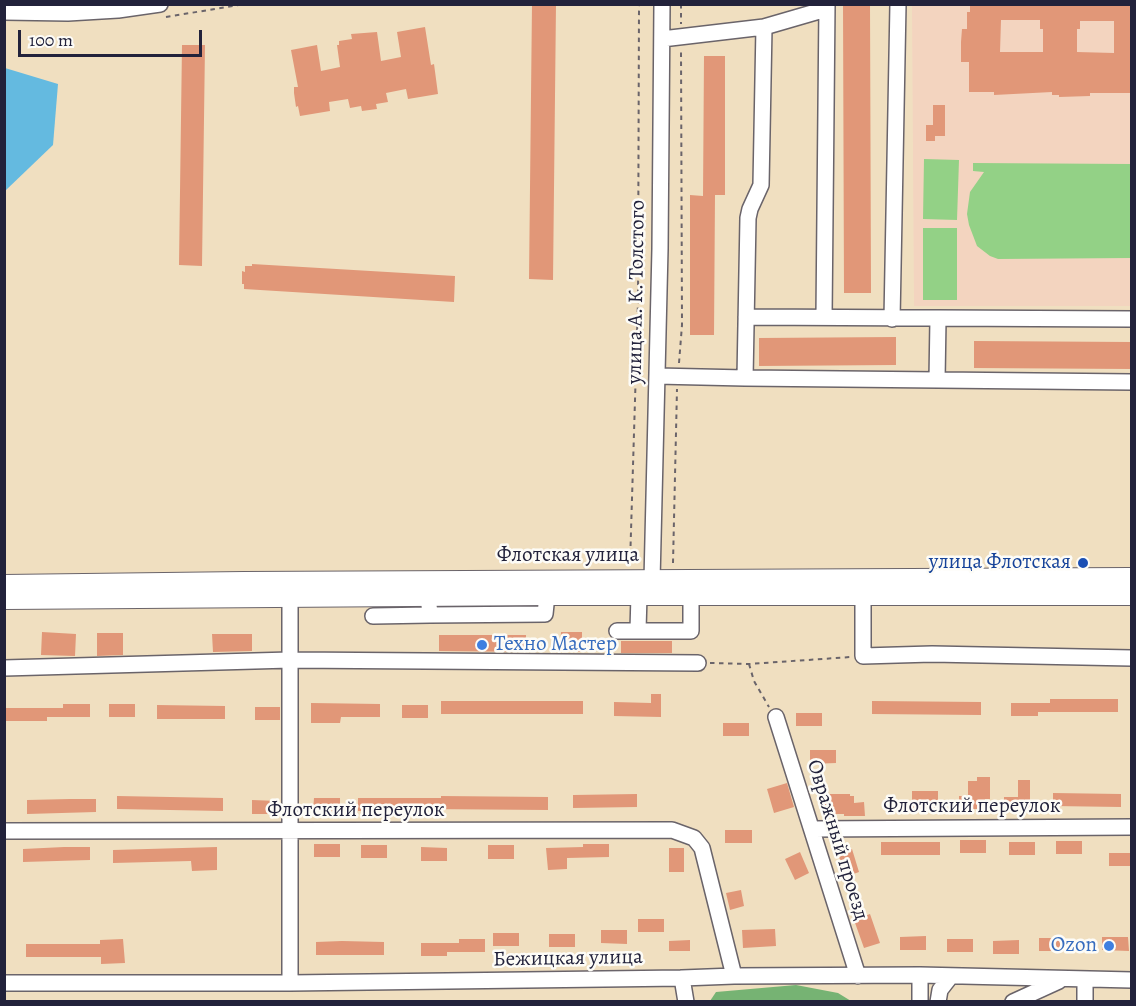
<!DOCTYPE html>
<meta charset="utf-8">
<style>
body{margin:0}
#map{position:relative;width:1136px;height:1006px;overflow:hidden;background:#f0dfc0;font-family:Alegreya,serif}
canvas{display:block}
.frame{position:absolute;inset:0;border:6px solid #22223b;pointer-events:none}
.scale{position:absolute;left:18px;top:30px;width:184px;height:27px;box-sizing:border-box;border:3px solid #22223b;border-top:0;padding-left:8px;font-size:18px;line-height:21px;white-space:nowrap;color:#22223b;-webkit-text-stroke:4px #fdfcf7;paint-order:stroke}
</style>
<div id="map">
<canvas width="1136" height="1006"></canvas>
<div class="frame"></div>
<div class="scale">100 m</div>
</div>
<script>
const c = document.querySelector('canvas').getContext('2d');
c.lineJoin = 'round';
function paint(path, color) { c.fillStyle = color; c.fill(path, 'evenodd'); }
const poly = rows => new Path2D(rows.map(r => 'M' + r).join(''));
function strokePath(path, color, width, dash) { c.strokeStyle = color; c.lineWidth = width; c.lineCap = dash ? 'butt' : 'round'; c.setLineDash(dash || []); c.stroke(path); }
function drawText(font, color, halo, rows, align = 'center') {
  c.font = font + ' Alegreya,serif'; c.lineWidth = 5; c.setLineDash([]); c.textBaseline = 'middle'; c.strokeStyle = halo; c.fillStyle = color; for (const [text, x, y, turn = 0] of rows) {
    c.save(); c.translate(x, y); c.rotate((+turn || 0) * Math.PI / 180); c.textAlign = isNaN(turn) ? turn : align; if (halo) c.strokeText(text, 0, 0); c.fillText(text, 0, 0); c.restore();
  }
}
paint(poly([
 [912,5,1131,5,1131,306,914,306]
]), '#f3d4bf');
paint(poly([
 [924,159,959,160,957,220,923,219],
 [973,163,1131,164,1131,258,998,259,990,256,977,246,969,225,967,214,970,192,984,172,973,171],
 [923,228,957,228,957,300,923,300]
]), '#93d186');
paint(poly([
 [796,985,838,993,851,1001,710,1001,716,992]
]), '#76b373');
paint(poly([
 [5,68,58,84,53,145,5,191]
]), '#64bae0');
paint(poly([
 [532,4,556,4,553,280,529,279],
 [843,4,870,4,871,293,844,293],
 [970,4,1131,4,1131,93,1090,93,1090,96,1059,97,1059,95,1052,95,1052,92,994,95,994,92,969,92,969,62,961,62,961,42,962,29,967,29,967,12,970,12],
 [1001,20,1040,20,1040,29,1043,29,1043,52,1000,52],
 [1080,21,1114,21,1114,53,1077,52,1077,29,1080,29],
 [425,27,431,65,434,64,438,94,408,99,406,89,386,93,388,102,376,104,377,109,362,111,361,106,350,108,348,99,329,102,330,111,300,116,298,106,296,107,294,93,294,87,298,87,291,50,317,45,321,71,340,67,337,45,339,45,339,41,352,39,351,34,377,32,381,61,401,57,397,32],
 [182,45,205,45,202,266,179,265],
 [704,56,725,56,725,195,715,195,714,335,690,335,690,195,703,196],
 [933,105,945,105,945,136,935,136,935,141,926,141,926,125,933,125],
 [252,264,455,276,454,302,244,289,244,284,242,284,242,271,245,272,245,266,252,266],
 [896,337,896,365,759,366,759,338],
 [974,341,1131,342,1131,369,974,368],
 [42,632,76,634,75,656,41,655],
 [561,632,582,632,582,652,560,652],
 [97,633,123,633,123,655,97,656],
 [212,634,252,634,252,651,213,652],
 [439,635,526,635,526,652,439,651],
 [621,641,672,641,672,653,621,653],
 [651,694,661,694,661,717,614,716,614,702,651,703],
 [1050,699,1118,699,1118,712,1038,712,1038,716,1011,716,1011,703,1050,703],
 [441,701,583,701,583,714,441,714],
 [872,701,981,702,981,715,872,714],
 [311,703,380,704,380,717,341,717,340,723,311,723],
 [63,704,90,704,90,717,47,717,47,721,4,721,4,708,63,708],
 [109,704,135,704,135,717,109,717],
 [157,705,225,706,225,719,157,719],
 [402,705,428,705,428,718,402,718],
 [255,707,280,707,280,720,255,720],
 [796,713,822,713,822,726,796,726],
 [723,723,749,723,749,736,723,736],
 [810,750,836,750,836,763,810,764],
 [977,777,990,777,990,799,985,799,985,809,959,809,959,796,968,796,968,781,977,781],
 [1018,780,1030,780,1030,810,1004,810,1004,797,1018,797],
 [787,783,794,807,774,813,767,789],
 [912,791,938,791,938,808,912,808],
 [1053,793,1121,794,1121,807,1053,806],
 [637,794,637,807,573,808,573,795],
 [827,794,850,794,850,796,854,796,854,803,864,802,865,816,844,816,844,814,825,814,825,796,827,796],
 [117,796,223,798,223,811,117,809],
 [441,796,548,797,548,810,423,809,423,811,358,811,358,798,441,798],
 [314,798,340,798,340,811,313,811],
 [70,799,96,799,96,812,27,814,27,800],
 [252,800,279,801,278,814,252,814],
 [725,830,752,830,752,843,725,843],
 [960,840,986,840,986,853,960,853],
 [1056,841,1082,841,1082,854,1056,854],
 [881,842,940,842,940,855,881,855],
 [1009,842,1035,842,1035,855,1009,855],
 [314,844,340,844,340,857,314,857],
 [583,844,609,844,609,857,567,858,567,869,548,870,546,848,583,847],
 [361,845,387,845,387,858,361,858],
 [488,845,514,845,514,859,488,859],
 [64,847,90,847,90,860,23,862,23,849],
 [217,847,217,870,192,871,191,861,113,863,113,850],
 [421,847,447,848,447,861,421,861],
 [669,848,684,848,684,872,669,872],
 [852,849,859,872,845,877,838,853],
 [800,852,809,873,795,880,785,859],
 [1109,853,1131,853,1131,866,1109,866],
 [741,890,744,906,730,910,726,893],
 [870,914,880,943,864,948,854,920],
 [638,919,664,919,664,932,638,932],
 [775,929,776,946,743,948,742,930],
 [601,930,627,930,627,944,601,943],
 [493,933,519,933,519,946,493,946],
 [549,934,575,934,575,947,549,947],
 [926,936,926,950,900,950,900,937],
 [1102,937,1128,937,1129,951,1102,950],
 [1039,938,1065,938,1065,951,1039,951],
 [123,939,125,963,101,964,101,957,26,957,26,944,100,944,100,940],
 [459,939,485,939,485,952,447,952,447,956,421,956,421,943,459,943],
 [947,939,973,939,973,952,947,952],
 [690,940,690,951,669,951,669,941],
 [1019,940,1019,954,993,954,993,941],
 [342,941,384,942,384,955,316,955,316,942]
]), '#e19778');
const minor = poly([
 [4,12,68,13,118,10,160,4],
 [662,39,764,27,826,9],
 [746,317,1132,319],
 [824,317,827,4],
 [892,319,898,4],
 [657,376,745,378,748,218,750,209,761,185,764,27],
 [745,378,1132,382],
 [937,380,938,319],
 [652,580,660,249,662,4],
 [863,595,863,656,932,654,1132,658],
 [290,596,290,983],
 [430,615,545,614,547,595],
 [373,616,430,615,429,605],
 [638,630,639,595],
 [617,631,691,631,691,585],
 [4,668,290,660,698,663],
 [776,717,858,976],
 [812,829,1132,827],
 [4,831,672,830,694,838,702,848,734,976],
 [682,978,686,1002],
 [4,983,290,983,682,978,734,976,920,975,1132,980],
 [920,1002,920,975],
 [938,1002,940,990,951,976],
 [1013,1002,1059,981],
 [1085,1002,1085,979]
]);
const major = poly([
 [4,585,244,582,1132,578],
 [4,599,547,595,1132,595]
]);
strokePath(minor, '#6a646a', 18);
strokePath(major, '#6a646a', 22);
strokePath(poly([
 [681,4,681,24],
 [166,17,245,4],
 [679,363,682,325,681,50],
 [673,563,677,389],
 [630,564,638,302,639,4],
 [710,663,749,664,851,657],
 [749,664,754,681,769,707]
]), '#6a646a', 2, [4.5, 4.5]);
strokePath(minor, '#fff', 15);
strokePath(major, '#fff', 20);
for (const [x, y, r, color] of [
 [1083,563,6,"#1a4fb4"],
 [482,645,6,"#3f7fe0"],
 [1109,946,6,"#3f7fe0"]
]) { const dot = new Path2D(); dot.arc(x, y, r, 0, 2 * Math.PI); c.fillStyle = color; c.fill(dot); strokePath(dot, '#fdfcf7', 2); }
drawText('21px', '#22223b', '#fdfcf7', [
 ["улица А. К. Толстого",637,292,-89],
 ["Флотская улица",568,556],
 ["Флотский переулок",972,807],
 ["Флотский переулок",356,811],
 ["Овражный проезд",837,840,73],
 ["Бежицкая улица",568,959,-1]
]);
drawText('21px', '#164399', '#fdfcf7', [
 ["улица Флотская",1071,563]
], 'right');
drawText('21px', '#366cbe', '#fdfcf7', [
 ["Техно Мастер",494,645],
 ["Ozon",1097,946,"right"]
], 'left');
</script>
